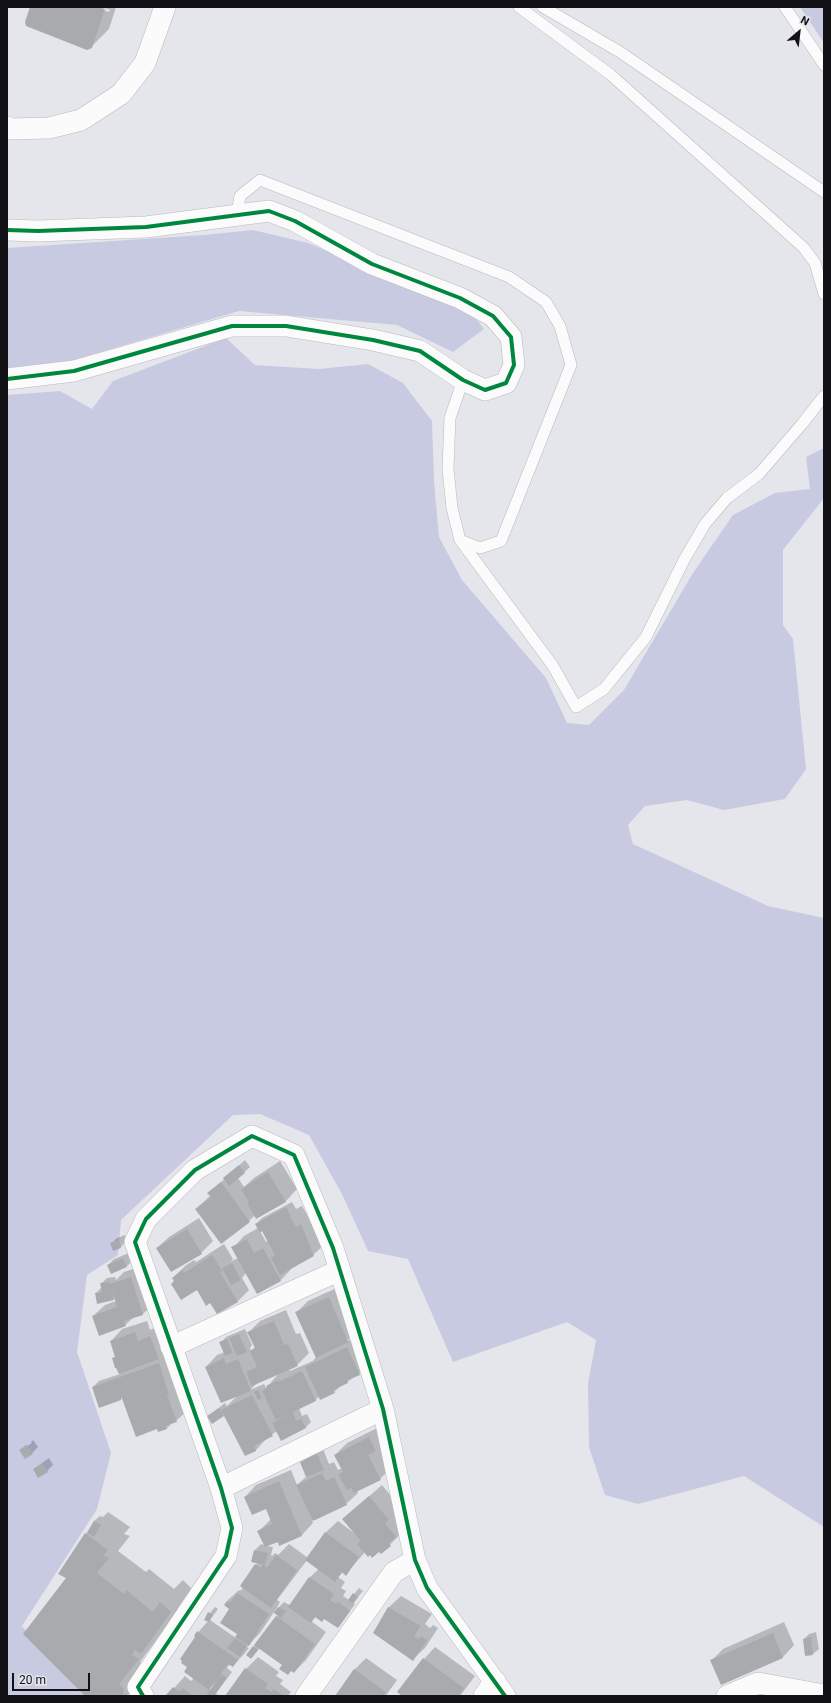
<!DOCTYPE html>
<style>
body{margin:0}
#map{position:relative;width:831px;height:1703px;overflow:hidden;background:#e5e6eb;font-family:Roboto,sans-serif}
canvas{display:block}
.frame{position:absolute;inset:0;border:8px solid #121216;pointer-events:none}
.north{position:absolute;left:779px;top:12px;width:40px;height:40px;-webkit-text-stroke:3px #e2e4ee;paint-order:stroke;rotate:28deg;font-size:11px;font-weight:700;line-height:16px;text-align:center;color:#121216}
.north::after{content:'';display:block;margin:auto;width:14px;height:18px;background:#121216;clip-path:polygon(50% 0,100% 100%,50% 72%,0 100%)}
.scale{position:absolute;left:12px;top:1673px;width:78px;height:18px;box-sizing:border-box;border:2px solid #121216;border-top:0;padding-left:5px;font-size:12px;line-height:14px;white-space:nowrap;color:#121216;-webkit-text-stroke:3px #e2e4ee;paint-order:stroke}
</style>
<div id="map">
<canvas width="831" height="1703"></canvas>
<div class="frame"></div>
<div class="north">N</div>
<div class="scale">20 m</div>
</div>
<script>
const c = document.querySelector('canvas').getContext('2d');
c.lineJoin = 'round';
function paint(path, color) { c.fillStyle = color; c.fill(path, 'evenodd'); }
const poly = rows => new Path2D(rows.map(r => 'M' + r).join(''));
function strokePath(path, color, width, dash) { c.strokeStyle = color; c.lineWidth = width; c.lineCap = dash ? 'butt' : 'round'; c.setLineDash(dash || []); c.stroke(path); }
paint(poly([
 [800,7,824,7,824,43],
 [253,230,308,243,469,310,484,329,453,352,397,325,239,311,70,361,7,368,7,248,204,235],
 [226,338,255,365,319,369,368,364,403,383,432,421,434,482,439,537,462,580,546,678,567,723,589,725,624,690,693,573,733,515,775,493,810,489,806,457,824,448,824,498,783,550,783,625,793,639,806,769,785,799,724,810,687,800,645,806,628,825,633,844,768,906,824,918,824,1527,744,1476,638,1504,605,1495,589,1447,588,1384,596,1340,567,1322,453,1362,408,1259,368,1251,342,1194,309,1135,260,1114,233,1115,121,1220,118,1255,87,1275,77,1352,111,1453,97,1509,22,1626,88,1696,7,1696,7,395,60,391,92,409,113,381]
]), '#c7cae1');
paint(poly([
 [31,7,96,7,109,12,110,10,102,7,116,7,109,29,91,47],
 [245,1160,250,1167,238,1178,244,1187,254,1178,280,1161,297,1189,286,1201,257,1218,255,1215,249,1221,196,1209,211,1195,209,1193],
 [292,1202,296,1209,302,1206,308,1216,313,1213,325,1244,313,1255,292,1268,281,1280,246,1273,242,1278,249,1290,238,1301,218,1313,211,1301,197,1289,175,1281,173,1278,185,1266,194,1260,196,1262,224,1244,233,1259,230,1262,238,1258,233,1248,244,1236,258,1228,256,1224,262,1218],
 [267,1228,268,1240,266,1242,260,1231],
 [199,1218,213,1241,201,1253,157,1248,169,1237],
 [125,1235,126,1241,121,1247,113,1249,111,1244,117,1238],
 [129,1253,132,1261,126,1267,108,1265,114,1259],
 [142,1266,155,1302,143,1314,134,1317,125,1325,93,1316,105,1305,116,1301,115,1298,98,1302,96,1293,102,1287,101,1284,107,1278,115,1277,116,1280,124,1272],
 [341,1286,359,1329,347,1341,359,1336,371,1362,359,1374,341,1386,334,1392,319,1396,316,1400,299,1408,302,1416,307,1414,311,1422,305,1428,277,1431,267,1438,256,1450,245,1455,224,1414,208,1416,225,1403,227,1406,238,1395,206,1367,217,1355,225,1352,221,1343,226,1337,245,1329,252,1345,250,1348,251,1351,255,1347,249,1333,247,1334,260,1321,286,1310,296,1334,300,1333,309,1353,297,1365,289,1369,290,1371,313,1361,316,1357,296,1313,308,1301],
 [280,1372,266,1388,264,1384,250,1390,258,1382],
 [147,1321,150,1330,162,1325,170,1347,162,1355,171,1352,188,1410,176,1421,172,1423,166,1429,157,1428,122,1398,121,1399,93,1387,99,1381,120,1374,113,1359,115,1356,111,1341,122,1329],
 [381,1426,392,1467,380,1479,357,1491,358,1493,346,1504,312,1520,313,1523,302,1535,280,1545,278,1540,266,1546,273,1547,271,1555,272,1556,275,1553,278,1555,289,1544,308,1558,326,1532,338,1521,354,1533,343,1519,382,1485,400,1507,402,1533,381,1553,379,1550,365,1552,346,1574,343,1572,338,1577,345,1582,341,1588,346,1591,343,1596,349,1600,359,1588,363,1591,353,1603,355,1604,343,1621,338,1627,324,1618,316,1617,311,1621,326,1632,306,1660,294,1672,260,1648,251,1658,247,1655,278,1615,274,1612,260,1633,249,1644,247,1647,249,1648,244,1654,233,1666,230,1664,227,1668,232,1672,216,1693,218,1696,167,1696,185,1676,191,1681,194,1678,188,1667,196,1637,195,1636,208,1621,205,1619,215,1607,218,1609,210,1620,236,1638,239,1634,227,1601,239,1590,240,1591,243,1588,241,1586,258,1562,252,1561,255,1550,261,1544,265,1545,259,1531,271,1519,266,1508,245,1497,256,1485,291,1470,297,1485,307,1476,301,1463,307,1457,323,1449,329,1464,334,1462,338,1470,342,1468,335,1455,347,1443],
 [307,1560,319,1569,310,1577,290,1605,284,1602,275,1611,280,1602,277,1600],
 [215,1683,216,1683,211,1690,209,1688],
 [33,1440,38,1447,32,1453,21,1450,26,1445,26,1447,32,1443,31,1442],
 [49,1458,53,1465,47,1471,34,1469],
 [108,1512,130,1527,124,1534,130,1536,118,1551,146,1572,149,1569,174,1589,183,1580,193,1590,140,1662,146,1666,144,1679,127,1696,86,1696,67,1578,86,1534,94,1521,100,1516,103,1517],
 [401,1596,432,1614,425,1624,430,1628,433,1625,438,1628,425,1648,413,1659,374,1633,389,1607],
 [784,1622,794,1645,783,1657,722,1684,712,1660,723,1649],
 [816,1632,819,1649,813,1654,804,1639,809,1634],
 [435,1647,475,1676,460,1696,404,1696,424,1659],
 [258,1657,279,1672,276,1676,283,1680,280,1684,291,1692,288,1696,226,1696,246,1669],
 [366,1658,397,1680,387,1694,385,1696,336,1696,354,1670]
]), '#0003');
paint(poly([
 [30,7,99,7,105,9,92,48,87,50,26,26,25,22],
 [239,1165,245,1173,229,1186,223,1178],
 [268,1172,286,1202,256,1219,247,1203,249,1202,241,1189],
 [221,1182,250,1222,221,1244,195,1209,211,1197,207,1193],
 [286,1207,291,1216,282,1221,290,1217,296,1227,301,1224,314,1256,280,1275,271,1258,275,1255,262,1231,260,1233,255,1224],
 [187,1229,202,1254,171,1272,156,1248],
 [247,1239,254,1253,263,1248,281,1281,257,1294,231,1247],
 [119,1240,121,1248,113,1251,110,1243],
 [212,1255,222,1271,220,1272,238,1302,217,1314,210,1303,206,1306,197,1290,181,1300,171,1284,174,1281,172,1278,182,1270,184,1273],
 [123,1258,127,1267,111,1274,107,1265],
 [232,1263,241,1280,231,1285,222,1268],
 [131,1277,143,1315,124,1321,126,1326,99,1336,92,1316,117,1307,112,1290,114,1300,97,1304,95,1293,102,1292,100,1283,110,1282,110,1284],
 [329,1297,348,1342,316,1358,295,1312],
 [274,1321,284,1345,288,1344,298,1366,252,1386,246,1372,257,1367,250,1351,255,1348,247,1332],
 [135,1332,138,1341,150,1336,159,1359,119,1374,116,1368,115,1368,112,1358,115,1357,110,1341],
 [239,1334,247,1352,237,1356,229,1338],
 [227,1339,233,1353,225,1356,219,1342],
 [347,1347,360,1375,347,1380,348,1383,333,1390,335,1393,320,1400,305,1367],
 [224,1358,226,1364,238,1359,251,1391,221,1403,205,1367],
 [159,1363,169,1395,167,1395,177,1422,165,1426,167,1429,158,1432,157,1429,136,1437,121,1396,121,1400,99,1408,92,1387],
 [302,1371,316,1401,293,1412,296,1421,301,1419,306,1428,281,1441,272,1423,287,1416,276,1420,262,1391,267,1388,266,1386,278,1380,278,1382],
 [258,1390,262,1399,258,1400,254,1392],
 [252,1395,273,1436,254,1446,256,1451,245,1456,221,1410],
 [219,1408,224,1416,212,1424,207,1416],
 [369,1437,376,1451,368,1455,381,1480,354,1493,351,1488,347,1490,338,1474,343,1472,334,1455],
 [27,1445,33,1454,25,1459,19,1450],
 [317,1454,324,1470,306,1477,300,1462],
 [43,1463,48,1472,38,1478,33,1469],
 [322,1473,326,1481,334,1477,347,1505,313,1521,296,1485],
 [279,1481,302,1536,279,1546,278,1542,265,1547,257,1531,272,1524,266,1509,252,1515,244,1497],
 [369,1496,389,1520,385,1523,396,1537,389,1543,391,1546,381,1554,379,1552,372,1558,370,1555,368,1557,357,1544,361,1541,342,1519],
 [94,1521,101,1525,94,1537,87,1533],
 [325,1532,359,1557,346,1576,342,1572,335,1582,305,1560],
 [85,1533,108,1550,103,1556,109,1558,97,1573,124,1594,126,1590,153,1612,160,1602,171,1612,141,1654,135,1650,132,1655,139,1659,119,1684,124,1689,123,1696,85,1696,23,1634,66,1578,58,1574],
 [254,1550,268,1553,265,1565,251,1562],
 [276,1555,297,1570,271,1608,240,1586,255,1564,261,1568,263,1564,267,1568],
 [309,1577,334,1594,330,1600,336,1604,337,1601,350,1611,338,1628,324,1619,322,1622,315,1617,311,1623,288,1607],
 [237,1593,269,1614,249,1646,235,1637,237,1634,220,1623,229,1609,224,1605,227,1601,230,1603],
 [353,1593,358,1597,353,1604,348,1600],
 [278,1607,286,1611,281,1618,274,1613],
 [388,1607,421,1626,414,1636,419,1639,421,1636,427,1640,413,1661,373,1633],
 [208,1612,213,1615,209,1622,204,1620],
 [276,1616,315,1644,294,1673,291,1671,288,1675,279,1669,282,1665,254,1645],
 [197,1631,238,1660,233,1667,228,1664,209,1690,184,1672,187,1667,181,1663,182,1661,180,1659,195,1637,194,1636],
 [773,1633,783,1658,721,1685,710,1660],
 [811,1637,813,1655,805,1656,803,1639],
 [235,1638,247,1646,240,1657,227,1648],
 [253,1646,258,1650,251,1659,246,1655],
 [423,1658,464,1688,458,1696,402,1696,397,1692],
 [245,1668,268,1684,265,1688,272,1692,274,1689,284,1696,225,1696],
 [354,1669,386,1692,383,1696,335,1696],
 [221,1674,227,1678,214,1696,210,1696,207,1694],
 [173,1687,179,1692,183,1688,193,1696,165,1696]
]), '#a9aaae');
const lane = poly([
 [519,7,611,75,804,248,815,263,824,294],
 [543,7,620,52,824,192],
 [785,7,824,65],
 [237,214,240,196,260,180,509,277,546,302,560,326,571,365,501,541,480,548,460,540,452,508,448,469,450,418,463,380],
 [460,540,553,666,576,707,604,689,646,637,684,560,705,524,727,498,759,474,802,424,824,396]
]);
const street = poly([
 [7,127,11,129,49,128,81,120,121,94,145,63,165,7],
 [7,230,38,231,146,227,269,211,295,221,372,264,460,298,493,316,511,337,514,365,506,383,485,390,463,380,420,351,373,340,286,326,232,326,74,371,7,379],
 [171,1347,340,1270],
 [221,1488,383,1409],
 [143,1696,138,1687,226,1556,232,1528,221,1488,135,1242,146,1219,195,1170,252,1136,294,1155,333,1248,383,1409,415,1560,427,1588,505,1696],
 [306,1696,394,1572,415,1560],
 [484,1696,495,1681],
 [727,1696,758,1683,824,1695]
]);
strokePath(lane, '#b9b9bd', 12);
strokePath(street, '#b9b9bd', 22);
strokePath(lane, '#fbfbfc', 11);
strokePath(street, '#fbfbfc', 21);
strokePath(poly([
 [7,230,38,231,146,227,269,211,295,221,372,264,460,298,493,316,511,337,514,365,506,383,485,390,463,380,420,351,373,340,286,326,232,326,74,371,7,379],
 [143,1696,138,1687,226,1556,232,1528,221,1488,135,1242,146,1219,195,1170,252,1136,294,1155,333,1248,383,1409,415,1560,427,1588,505,1696]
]), '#00873e', 4);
</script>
